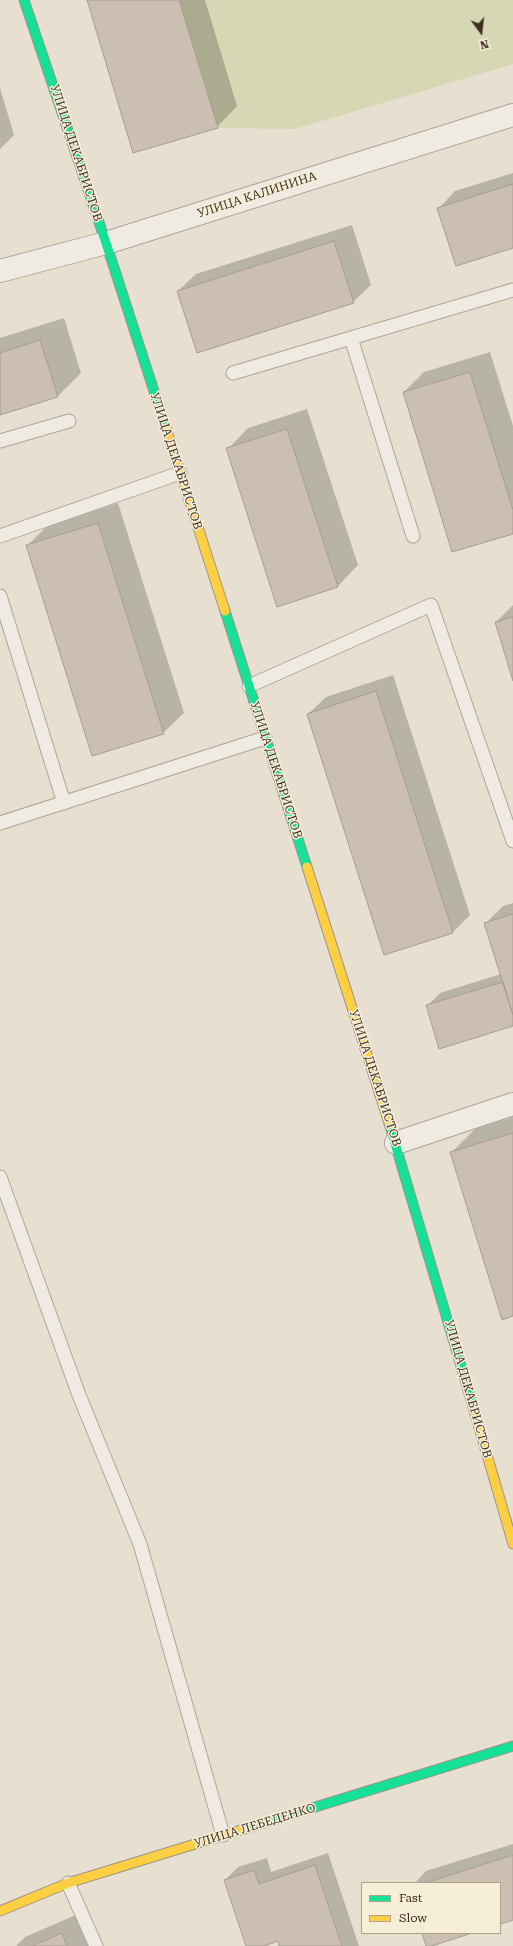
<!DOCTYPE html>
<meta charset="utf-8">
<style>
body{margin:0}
#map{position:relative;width:513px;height:1946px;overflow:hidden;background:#e7e0d1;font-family:"Roboto Serif",serif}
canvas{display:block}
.legend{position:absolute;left:361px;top:1882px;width:140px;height:52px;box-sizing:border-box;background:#f7eed8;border:1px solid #ada18e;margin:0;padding:5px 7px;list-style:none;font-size:12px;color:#3d2e20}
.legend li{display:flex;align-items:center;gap:8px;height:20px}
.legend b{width:20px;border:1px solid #ada18e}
.north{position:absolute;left:461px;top:12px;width:40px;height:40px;-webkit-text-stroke:3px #f7eed8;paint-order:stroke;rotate:165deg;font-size:11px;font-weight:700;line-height:16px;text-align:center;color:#3d2e20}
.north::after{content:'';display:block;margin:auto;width:14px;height:18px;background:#3d2e20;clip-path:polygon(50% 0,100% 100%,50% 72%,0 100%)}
</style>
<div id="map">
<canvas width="513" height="1946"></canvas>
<ul class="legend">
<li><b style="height:5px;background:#16e098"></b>Fast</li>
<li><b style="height:5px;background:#ffcf43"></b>Slow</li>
</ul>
<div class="north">N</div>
</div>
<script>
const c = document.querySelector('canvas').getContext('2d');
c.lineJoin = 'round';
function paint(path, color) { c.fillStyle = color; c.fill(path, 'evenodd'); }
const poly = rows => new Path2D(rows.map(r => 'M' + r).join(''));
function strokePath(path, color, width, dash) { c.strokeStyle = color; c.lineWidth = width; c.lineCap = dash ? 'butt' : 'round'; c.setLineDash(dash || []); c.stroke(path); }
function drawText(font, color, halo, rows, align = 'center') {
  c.font = font + ' "Roboto Serif",serif'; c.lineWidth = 3; c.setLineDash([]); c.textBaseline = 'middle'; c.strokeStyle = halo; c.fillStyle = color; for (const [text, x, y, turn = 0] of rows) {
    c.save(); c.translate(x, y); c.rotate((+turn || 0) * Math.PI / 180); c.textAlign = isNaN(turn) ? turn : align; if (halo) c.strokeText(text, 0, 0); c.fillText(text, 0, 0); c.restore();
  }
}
paint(poly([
 [179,0,513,0,513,64,295,129,218,128]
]), '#d6d7b3');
paint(poly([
 [88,0,205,0,237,106,217,127],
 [0,88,14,135,0,149],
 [513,173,513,247,438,209,455,191],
 [352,225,371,285,353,302,178,291,196,274],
 [64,318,81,373,58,396,0,414,0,338],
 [490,352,513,426,513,532,404,392,424,372],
 [307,409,358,565,338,586,278,605,228,449,248,428],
 [118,503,184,713,163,733,28,545,48,525],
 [513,605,513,678,496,622],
 [393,675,470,915,453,932,385,954,308,714,326,697],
 [513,903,513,1025,427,1006,440,993,501,974,485,924,503,906],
 [513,1117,513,1315,452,1152,475,1129],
 [513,1844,513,1919,500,1923,500,1883,415,1883,426,1871],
 [328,1853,359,1946,280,1946,278,1940,260,1946,247,1946,225,1880,238,1867,267,1858,271,1872],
 [85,1911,100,1946,16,1946,25,1937]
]), '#0003');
const building = poly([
 [87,0,179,0,218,128,133,153,87,0],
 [513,184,513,248,456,266,437,208,513,184],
 [334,241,354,303,197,353,177,291,334,241],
 [40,340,58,397,0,415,0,353,40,340],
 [470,372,513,510,513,534,452,552,403,392,470,372],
 [287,429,338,587,277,607,226,448,287,429],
 [98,523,164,734,92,756,26,545,98,523],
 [513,617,513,681,495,622,513,617],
 [376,691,453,933,384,955,307,714,376,691],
 [513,914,513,1015,484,923,513,914],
 [503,982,513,1015,513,1026,439,1049,426,1005,503,982],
 [513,1133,513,1316,502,1320,450,1152,513,1133],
 [513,1855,513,1920,500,1924,500,1883,425,1883,513,1855],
 [315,1865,342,1946,279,1946,278,1941,264,1946,246,1946,224,1880,254,1870,259,1884,315,1865],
 [62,1933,67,1946,32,1946,62,1933],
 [422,1933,472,1933,432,1946,426,1946,422,1933]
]);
paint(building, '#cbbfb2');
strokePath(building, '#a89c90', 1);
const lane = poly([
 [351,338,413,536],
 [233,373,513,290],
 [0,441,69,421],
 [0,536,180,473],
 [0,596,64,803],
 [249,686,431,605,513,841],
 [0,823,265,738],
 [0,1177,79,1395,140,1544,223,1835],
 [68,1883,96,1946]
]);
const street = poly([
 [0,271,106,243,513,115],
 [396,1143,513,1104]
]);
const fast = poly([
 [24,0,106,243,166,428],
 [225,611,307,867],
 [389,1123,474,1410],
 [244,1829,513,1746]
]);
const slow = poly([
 [166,428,225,611],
 [307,867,389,1123],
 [474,1410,513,1544],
 [0,1911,68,1883,244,1829]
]);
strokePath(lane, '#ada599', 15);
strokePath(street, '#ada599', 24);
strokePath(fast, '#9c958a', 11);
strokePath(slow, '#9c958a', 11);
strokePath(lane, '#efebe3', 13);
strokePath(street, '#efebe3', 22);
strokePath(fast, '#16e098', 9);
strokePath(slow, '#ffcf43', 9);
drawText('12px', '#3d2e20', '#f7eed8', [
 ["УЛИЦА ДЕКАБРИСТОВ",76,153,72],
 ["УЛИЦА КАЛИНИНА",257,195,-18],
 ["УЛИЦА ДЕКАБРИСТОВ",176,461,72],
 ["УЛИЦА ДЕКАБРИСТОВ",276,770,72],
 ["УЛИЦА ДЕКАБРИСТОВ",375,1078,72],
 ["УЛИЦА ДЕКАБРИСТОВ",468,1389,74],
 ["УЛИЦА ЛЕБЕДЕНКО",255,1826,-17]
]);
</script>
